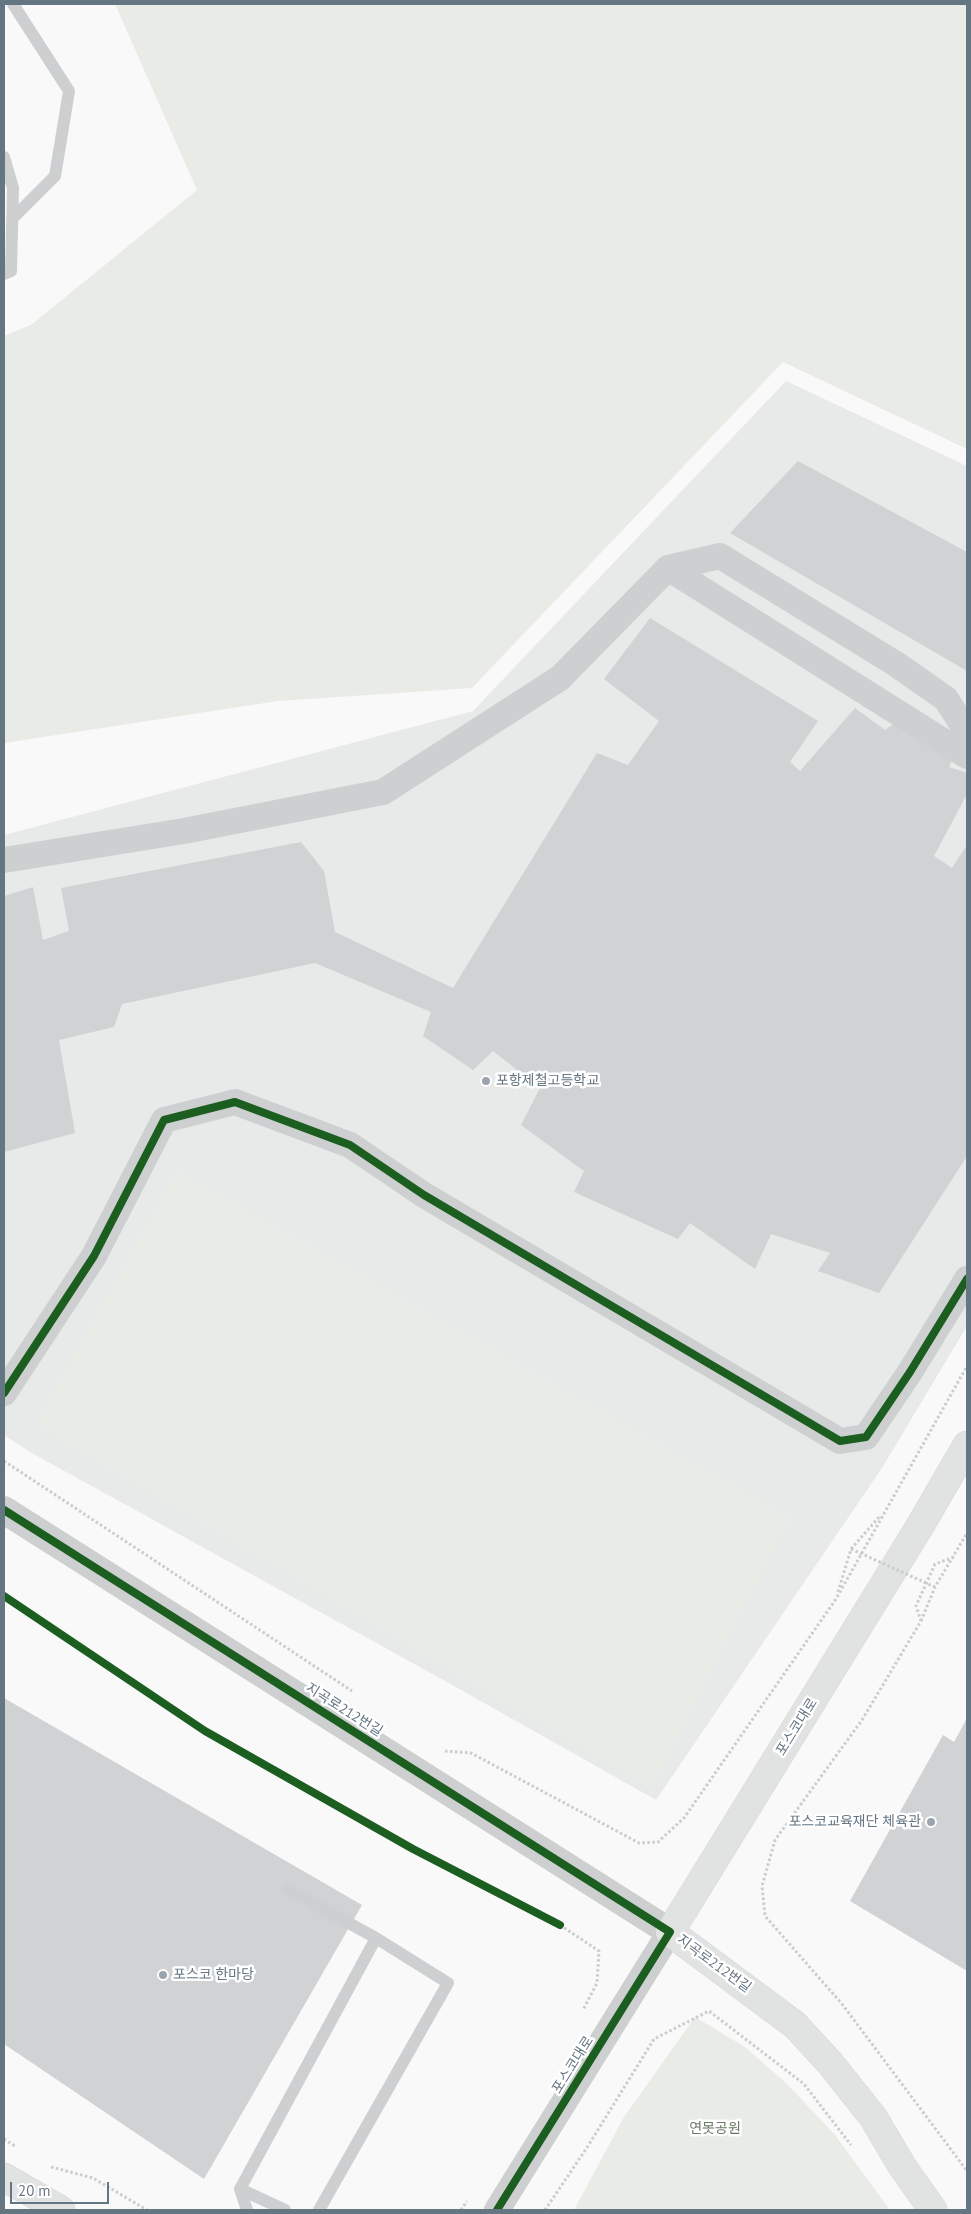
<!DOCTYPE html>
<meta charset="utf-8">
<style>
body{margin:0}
#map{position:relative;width:971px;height:2214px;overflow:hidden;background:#f9f9f9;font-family:"PT Sans",sans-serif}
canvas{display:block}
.frame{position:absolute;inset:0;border:5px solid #657683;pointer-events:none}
.scale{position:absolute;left:10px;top:2182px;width:99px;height:22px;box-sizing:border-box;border:2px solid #657683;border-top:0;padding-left:6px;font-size:15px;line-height:18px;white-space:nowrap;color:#657683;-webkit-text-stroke:4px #fff;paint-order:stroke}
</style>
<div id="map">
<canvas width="971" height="2214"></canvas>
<div class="frame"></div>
<div class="scale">20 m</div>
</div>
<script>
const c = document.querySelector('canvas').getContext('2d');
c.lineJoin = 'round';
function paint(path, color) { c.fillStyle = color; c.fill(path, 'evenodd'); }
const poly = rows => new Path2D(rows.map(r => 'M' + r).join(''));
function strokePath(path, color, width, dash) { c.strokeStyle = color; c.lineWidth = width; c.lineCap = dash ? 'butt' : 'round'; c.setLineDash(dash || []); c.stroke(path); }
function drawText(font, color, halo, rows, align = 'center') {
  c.font = font + ' "PT Sans","Noto Sans KR",sans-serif'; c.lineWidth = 5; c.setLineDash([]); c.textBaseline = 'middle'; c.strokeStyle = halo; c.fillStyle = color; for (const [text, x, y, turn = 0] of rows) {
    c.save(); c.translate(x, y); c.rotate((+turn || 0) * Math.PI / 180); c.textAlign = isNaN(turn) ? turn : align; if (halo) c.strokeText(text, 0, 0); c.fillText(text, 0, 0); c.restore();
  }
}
paint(poly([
 [786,381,967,466,967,1326,882,1468,656,1800,447,1682,30,1452,4,1435,4,835,473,711]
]), '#e8e9e9');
paint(poly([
 [115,4,967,4,967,449,783,362,472,688,278,701,4,743,4,336,31,325,197,190],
 [177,1171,790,1518,651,1788,36,1424],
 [695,2017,745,2047,787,2084,835,2135,890,2210,574,2210,624,2117]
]), '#e8ebe6');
paint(poly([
 [798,461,967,552,967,671,730,533],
 [650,618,818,721,790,762,800,771,855,708,885,730,893,724,952,760,949,767,967,773,967,794,934,856,952,868,967,845,967,1156,879,1293,818,1271,830,1253,771,1234,755,1269,690,1223,678,1239,574,1192,584,1171,521,1125,540,1088,493,1051,473,1070,423,1036,431,1012,315,963,122,1004,114,1027,59,1040,75,1133,4,1152,4,896,33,887,43,940,69,931,61,888,301,842,324,871,335,932,453,988,597,753,628,765,659,721,604,679],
 [4,1698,362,1905,204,2179,4,2044],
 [967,1718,967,1971,850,1901,943,1735,954,1742]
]), '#d0d2d3');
const secondary = poly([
 [670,1932,795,2025,830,2063,873,2117,902,2166,933,2210],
 [4,2177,61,2210]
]);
const primary = poly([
 [670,1932,920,1526,967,1445]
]);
strokePath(secondary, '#d5d6d7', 29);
strokePath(primary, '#d5d6d7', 29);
strokePath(poly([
 [4,1461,352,1691],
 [954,1557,935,1564,916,1606,921,1621,862,1720,775,1840,762,1886,765,1916,842,2004,967,2171],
 [838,1592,851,1549,880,1516],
 [921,1621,935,1587,967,1533],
 [445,1751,471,1753,639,1843,658,1842,684,1818,836,1599,967,1366],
 [560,1925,599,1951,597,1983,583,2010],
 [4,2139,15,2146],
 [51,2167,93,2178,147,2210],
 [461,2210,467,2201],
 [545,2210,588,2146,654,2039,709,2011,804,2084,851,2145]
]), '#cbcccd', 3, [2.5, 2.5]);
strokePath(poly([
 [4,157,13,188,11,271,4,274],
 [12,219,55,176,69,91,13,4],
 [287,1889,376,1938,448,1983,319,2210],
 [240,2189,285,2210],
 [247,2210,240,2189,376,1938]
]), '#cecfd0', 12);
strokePath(poly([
 [668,568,967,756],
 [4,860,184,831,383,792,560,678,668,568,720,556,896,664,946,699,967,732],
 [4,1393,94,1256,164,1120,235,1102,350,1145,424,1195,840,1441,866,1437,910,1372,967,1279],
 [497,2210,670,1932]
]), '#cecfd0', 26);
strokePath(poly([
 [4,1510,670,1932]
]), '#cecfd0', 28);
strokePath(secondary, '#e1e2e2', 28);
strokePath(primary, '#e1e2e2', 28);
strokePath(poly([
 [851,1549,935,1587]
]), '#cbcccd', 3, [2.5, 2.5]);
strokePath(poly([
 [4,1393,94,1256,164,1120,235,1102,350,1145,424,1195,840,1441,866,1437,910,1372,967,1279],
 [4,1510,670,1932,497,2210],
 [4,1596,205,1731,413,1849,560,1925]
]), '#1b5e20', 8);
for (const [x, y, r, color] of [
 [486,1081,5,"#99a4ac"],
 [931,1822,5,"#99a4ac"],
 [163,1975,5,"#99a4ac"]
]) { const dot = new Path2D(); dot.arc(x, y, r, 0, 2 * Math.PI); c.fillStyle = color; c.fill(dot); strokePath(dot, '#fff', 2); }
drawText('14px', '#657683', '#fff', [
 ["포항제철고등학교",496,1081],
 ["포스코교육재단 체육관",921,1822,"right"],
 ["포스코 한마당",173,1975]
], 'left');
drawText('14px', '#657683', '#fff', [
 ["지곡로212번길",344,1710,32],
 ["포스코대로",797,1727,-58],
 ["지곡로212번길",714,1964,36],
 ["포스코대로",573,2065,-58]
]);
drawText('14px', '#687a64', '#fff', [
 ["연못공원",715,2129]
]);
</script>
